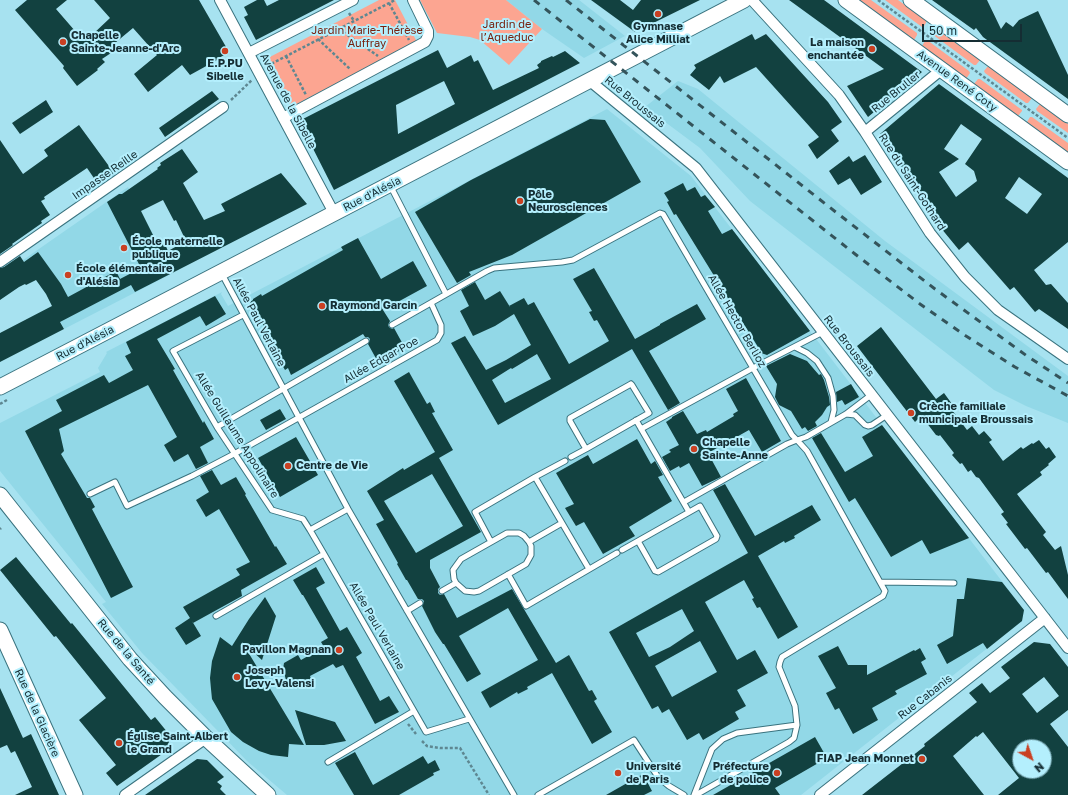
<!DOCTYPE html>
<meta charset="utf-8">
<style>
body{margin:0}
#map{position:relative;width:1068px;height:795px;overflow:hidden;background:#a7e2f0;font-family:"Golos Text",sans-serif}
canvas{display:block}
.north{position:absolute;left:1012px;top:739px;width:40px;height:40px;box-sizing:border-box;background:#b4effd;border:1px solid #74a1ac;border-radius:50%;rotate:140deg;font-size:11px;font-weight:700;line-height:16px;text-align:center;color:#152d33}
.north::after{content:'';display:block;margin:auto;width:14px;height:18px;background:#ca4022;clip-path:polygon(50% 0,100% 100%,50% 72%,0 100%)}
.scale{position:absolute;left:922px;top:24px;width:100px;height:18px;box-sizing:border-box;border:2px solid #152d33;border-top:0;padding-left:5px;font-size:12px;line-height:14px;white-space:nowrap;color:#152d33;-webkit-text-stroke:3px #b4effd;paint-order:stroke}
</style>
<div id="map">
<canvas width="1068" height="795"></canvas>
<div class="north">N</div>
<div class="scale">50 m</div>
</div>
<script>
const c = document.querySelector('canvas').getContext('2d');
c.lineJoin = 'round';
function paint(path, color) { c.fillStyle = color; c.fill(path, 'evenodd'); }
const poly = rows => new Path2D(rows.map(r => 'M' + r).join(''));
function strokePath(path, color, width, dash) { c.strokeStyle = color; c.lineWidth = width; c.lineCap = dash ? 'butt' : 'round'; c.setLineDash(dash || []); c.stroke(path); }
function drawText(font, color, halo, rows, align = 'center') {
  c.font = font + ' "Golos Text",sans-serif'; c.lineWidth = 4; c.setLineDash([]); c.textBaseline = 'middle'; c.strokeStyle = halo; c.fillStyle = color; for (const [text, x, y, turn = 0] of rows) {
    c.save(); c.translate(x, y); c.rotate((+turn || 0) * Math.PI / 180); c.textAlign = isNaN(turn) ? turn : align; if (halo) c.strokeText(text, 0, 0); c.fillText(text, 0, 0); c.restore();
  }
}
paint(poly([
 [506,0,579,0,625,36,584,58,542,29],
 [678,81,698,89,885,241,1068,376,1068,423,1026,406,994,390,750,201,700,148,645,107],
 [607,109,691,176,1024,610,1022,621,801,795,287,795,247,761,142,653,102,604,106,602,0,471,0,423,100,372,98,368,107,353,106,352,222,292,221,294,228,306],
 [128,187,173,273,64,329,47,294,23,260]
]), '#92d8e7');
paint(poly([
 [379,0,395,0,417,42,291,107,266,59],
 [420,0,506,0,542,29,509,65,480,40,470,37,437,33],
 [859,0,871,0,917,33,917,35,914,40],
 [885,0,898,0,927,21,924,26,922,27],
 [935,27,957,44,980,60,976,65,974,65,932,34,932,32],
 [927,40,969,71,970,73,966,79,922,46,925,41],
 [988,66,1032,98,1028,103,1026,103,985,73,984,71],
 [978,79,980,79,1022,110,1022,111,1018,116,974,84],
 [1040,104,1068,124,1068,133,1037,111,1036,109],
 [1030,117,1032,117,1068,143,1068,153,1027,122]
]), '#fca591');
paint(poly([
 [27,0,67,0,56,9,82,39,90,32,92,35,110,18,94,0,199,0,229,52,219,58,219,59,190,75,182,65,148,92,134,74,157,55,133,28,115,43,114,51,102,59,105,62,97,69,98,70,77,86,63,68,64,66,15,10],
 [257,0,264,0,267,6,279,0,334,0,256,40,244,17,248,15,244,7],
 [591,0,620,0,633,10,641,0,700,0,635,32],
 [789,0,824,0,922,72,868,117,847,86,884,69],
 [932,0,987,0,1001,29,1006,22,1013,27,1019,20,1038,11,1068,75,1068,99,983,37,976,28,974,30],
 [752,34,755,40,766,34,828,102,842,122,831,130,839,141,817,159,808,145,819,137,756,67,724,83,720,76,709,90,690,75,696,68,694,65],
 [438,50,447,68,471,55,474,62,478,60,493,90,539,68,537,65,541,62,541,61,552,56,553,57,565,51,580,63,334,190,299,121],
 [444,81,455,104,398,134,396,105],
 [939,84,1068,178,1068,242,1034,270,1046,285,1051,284,1068,303,1068,329,1039,309,1035,312,1014,287,1010,290,968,242,959,250,936,222,880,134],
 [961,124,982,139,965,164,974,171,977,181,956,197,939,172,959,159,944,149],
 [1019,177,1042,194,1027,214,1005,198],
 [212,91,219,99,165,137,159,128],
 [46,100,53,112,20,134,12,123],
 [590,119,605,120,641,182,512,255,469,272,471,275,457,283,415,212,471,180],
 [79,125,114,173,98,184,87,168,44,197,45,199,41,201,50,215,41,221,42,223,12,244,13,245,0,254,0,140,23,174,48,156,44,150],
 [182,149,198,172,183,183,204,220,225,211,221,204,281,173,307,204,135,292,131,285,60,322,64,329,0,362,0,333,52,306,46,294,36,280,26,285,25,284,19,287,0,300,0,268,4,267,20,256,24,262,38,252,61,284,68,297,116,271,120,279,141,268,107,202,119,194,122,194,158,169,157,168,161,165,160,163],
 [163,200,174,221,176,220,186,241,168,251,164,242,158,245,141,211],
 [865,155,882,182,861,195,850,178,838,185,829,171,849,156,853,162],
 [683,183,687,191,695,187,701,197,705,195,715,207,708,211,722,234,732,229,810,331,767,355,755,351,758,347,676,214,674,215,667,202,669,201,664,193],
 [358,238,381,279,413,261,427,286,383,310,390,321,388,325,389,327,392,329,394,328,405,348,378,362,368,344,370,339,368,337,365,337,363,334,291,375,288,368,285,370,266,336,269,335,250,302,253,300,253,299,261,294,262,296,343,250,341,247],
 [594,268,635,339,660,325,660,324,697,304,706,319,649,351,680,403,668,410,632,349,498,425,451,343,465,336,486,370,506,360,531,345,514,314,495,326,473,336,460,311,469,306,461,290,475,282,485,300,500,291,510,307,509,306,524,298,528,305,534,302,569,364,609,341,597,320,594,321,589,312,592,311,573,279],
 [537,354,551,379,505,403,492,380,511,368,512,369],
 [215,296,226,314,206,326,200,316,157,339,175,369,173,370,203,423,204,421,214,439,200,447,208,463,196,469,188,454,174,462,164,445,177,437,148,385,59,429,64,451,61,454,87,498,90,498,95,507,92,509,133,587,111,598,25,431,62,411,56,400,104,375,109,383,133,370,125,356,131,353,126,342],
 [881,327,936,399,944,393,952,404,949,406,967,430,972,426,979,435,984,431,992,440,989,442,1003,461,1021,447,1023,449,1032,443,1033,444,1039,440,1046,449,1049,447,1056,457,1048,464,1049,465,1040,472,1042,475,1017,494,1046,532,1043,535,1055,550,1061,546,1068,575,1068,599,1048,572,1046,573,1027,548,1025,549,1006,524,1008,523,1001,514,1004,512,979,478,976,477,971,470,968,472,962,463,960,464,952,455,954,453,940,435,939,436,936,435,926,422,923,424,919,418,915,422,857,346],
 [790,354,807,361,819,375,821,374,824,380,829,397,830,405,827,407,822,415,815,422,817,426,808,431,805,427,802,429,791,411,779,405,775,397,777,384,766,366],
 [409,372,427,404,430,402,435,412,432,413,453,450,439,458,481,532,430,560,430,568,440,587,438,589,438,593,440,595,444,594,457,618,512,589,556,663,569,655,589,691,592,690,597,699,594,701,612,732,592,744,552,673,527,687,528,689,518,694,517,692,490,708,481,692,538,660,508,608,459,636,481,674,467,682,444,644,443,644,435,632,422,606,424,601,422,599,418,599,407,580,406,580,397,564,398,563,376,524,384,520,367,491,403,468,404,470,435,452,394,381],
 [432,474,463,526,416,553,384,501],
 [746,378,781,441,762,452,749,430,708,453,721,477,702,486,689,463,680,468,679,466,670,471,662,457,671,452,669,450,679,445,666,422,672,418,672,417,683,411,697,434,706,430,707,432,734,416,733,414,738,411,726,389],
 [851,384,859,397,845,405,842,400,837,402,836,392],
 [280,409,286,419,266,430,260,420],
 [882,425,969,538,930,554,922,540,891,557,855,498,849,502,812,438,821,433,845,472,873,456,862,437],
 [296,437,318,475,280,497,258,458],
 [637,439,651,464,655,461,663,475,658,477,672,501,629,527,635,536,603,554,584,522,576,526,565,508,574,504,556,473,588,455,593,464],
 [212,470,221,485,236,477,246,494,245,495,275,547,276,546,287,564,241,590,242,596,193,623,192,621,201,636,186,645,175,628,190,618,183,607,240,575,236,569,250,562,219,509,206,517,196,500,209,492,200,476],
 [725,484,755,536,812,505,821,520,794,536,795,538,785,543,784,541,758,556,798,627,778,639,760,607,757,608,752,599,754,598,744,580,705,602,737,660,755,650,768,673,737,690,746,706,735,712,739,719,703,740,699,733,687,740,669,709,662,713,658,706,652,709,609,632,748,553,713,490],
 [682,609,694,631,670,647,649,657,636,633],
 [700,641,717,672,672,697,655,666],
 [16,557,71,624,72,623,151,720,155,717,168,733,169,741,168,747,165,752,117,786,106,773,116,765,79,720,106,698,56,636,54,637,0,570],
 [316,567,325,583,316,588,340,631,347,627,362,653,356,657,380,701,389,696,399,712,375,724,343,665,336,668,333,664,310,676,312,681,298,689,286,680,283,669,284,663,298,655,301,660,324,647,321,642,328,638,303,595,302,595,293,580],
 [967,578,1002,582,1024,610,1022,621,987,649,983,643,947,664,937,645,953,636,957,599,964,599],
 [265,597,276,616,262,660,242,642,304,745,289,744,288,757,271,755,259,751,243,742,231,732,212,699,211,689,210,678,212,661,220,637,232,646,249,619],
 [1034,642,1050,644,1068,667,1068,710,1050,724,1068,747,1068,795,998,795,1019,778,983,732,977,737,976,736,953,756,984,795,862,795,925,746,924,744,977,702,969,693,982,683,990,693,1010,678,1001,667],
 [1044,677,1059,696,1037,713,1022,694],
 [1020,747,1044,747,1044,771,1020,771],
 [838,646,848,665,867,665,867,675,914,650,915,651,920,648,926,659,921,662,927,674,895,691,897,694,872,708,878,720,853,734,839,708,835,710,826,693,836,688,818,656],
 [0,688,23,738,31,734,59,795,15,795,32,787,15,751,11,753,7,745,0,748],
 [295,710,335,722,346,741,324,745,306,745],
 [815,737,827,758,775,788,780,795,713,795],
 [355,752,373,785,423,756,428,764,435,760,440,770,433,773,434,775,399,795,354,795,335,763],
 [197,759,207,760,224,777,217,782,222,786,220,789,226,795,145,795],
 [643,774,652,791,644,795,606,795]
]), '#124140');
const lane = poly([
 [390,185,446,294],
 [222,274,348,509,514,795],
 [243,315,173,351,217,427,272,510,303,519,310,530],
 [392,325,487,271,494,268,562,262,573,260,660,213,663,214,792,435,797,440,787,444,684,502],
 [795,347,807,353,817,361,828,378,833,396,834,410,831,422],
 [631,384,632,385,649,413,586,449,570,421,570,418,631,384],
 [846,414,855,415,865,425,868,426,872,425,887,415],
 [636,420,689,512],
 [217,427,366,341],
 [641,429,753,368,823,332],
 [571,457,586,449],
 [565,461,535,477,589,569],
 [90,494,115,482,127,506,192,476,234,454,437,340,441,333,441,325,431,303],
 [700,506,717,536,716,539,658,572,655,571,638,541,700,506],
 [348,509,310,530,324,554,426,732,469,719],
 [491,542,475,512,535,477],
 [622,550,638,541],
 [508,574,526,606,617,553],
 [880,582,954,583],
 [456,583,465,591,474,592,479,591,526,564,531,555,531,546,529,542,562,523],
 [442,591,456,583,454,579,453,570,461,559,507,533,519,533,524,536,529,542],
 [407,611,420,603],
 [216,616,324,554],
 [328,762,414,711],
 [538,795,634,740,658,777,669,786,684,795],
 [694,795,712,749,723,739,737,733,797,725],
 [696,795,789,742,794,738,797,725,795,706,779,667,780,662,782,657,883,596,885,591,807,451,797,440,806,437,846,414,871,395]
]);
const street = poly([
 [220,0,334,213],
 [752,0,839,95,865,132,930,233,965,277,998,310,1068,359],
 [249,53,353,0],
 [590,81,696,168,1068,648],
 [283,118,425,42,428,36,428,31,413,0],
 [865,132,941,70],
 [0,262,223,107],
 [125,795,206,738],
 [820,795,1045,618]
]);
const secondary = poly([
 [846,0,1068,162],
 [911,0,1068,115],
 [0,387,744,0],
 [0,495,130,659,165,697,206,738,268,795],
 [0,630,75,795]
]);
strokePath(lane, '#3a737f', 7);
strokePath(street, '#3a737f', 12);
strokePath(secondary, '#3a737f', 17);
strokePath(poly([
 [878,0,1068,138],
 [389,3,409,40],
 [349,13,354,21],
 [339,29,378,56],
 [318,39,350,69],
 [286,56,306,95],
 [267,66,395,0],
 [231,100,252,80],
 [0,404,7,400],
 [0,529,1,528],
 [408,724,416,734],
 [422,741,427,746,440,748,460,748,489,795]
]), '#5e8791', 2.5, [3, 2]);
strokePath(lane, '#fff', 5);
strokePath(street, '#fff', 10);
strokePath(secondary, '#fff', 15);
strokePath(poly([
 [534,0,855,254,920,304,966,336,1015,367,1068,396],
 [566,0,837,213,935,289,1027,356,1068,383]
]), '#34545b', 3, [7, 7]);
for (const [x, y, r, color] of [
 [658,14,4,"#ca4022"],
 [63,42,4,"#ca4022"],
 [872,49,4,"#ca4022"],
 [225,51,4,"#ca4022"],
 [520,201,4,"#ca4022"],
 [124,248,4,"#ca4022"],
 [68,275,4,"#ca4022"],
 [322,306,4,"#ca4022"],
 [911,413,4,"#ca4022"],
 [694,449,4,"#ca4022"],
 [288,466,4,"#ca4022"],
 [339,650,4,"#ca4022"],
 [237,677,4,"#ca4022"],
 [119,743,4,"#ca4022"],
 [922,759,4,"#ca4022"],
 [618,773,4,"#ca4022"],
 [777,773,4,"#ca4022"]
]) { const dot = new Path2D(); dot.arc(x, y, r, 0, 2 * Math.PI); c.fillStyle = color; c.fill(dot); strokePath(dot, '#b4effd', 1.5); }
drawText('11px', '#77210f', '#b4effd', [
 ["Jardin de",507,25],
 ["l’Aqueduc",507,38],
 ["Jardin Marie-Thérèse",367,31],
 ["Auffray",367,44]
]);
drawText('bold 11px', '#152d33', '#b4effd', [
 ["Gymnase",658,27,"center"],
 ["Alice Milliat",658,40,"center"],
 ["Chapelle",71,36],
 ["Sainte-Jeanne-d'Arc",71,49],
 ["La maison",864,43,"right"],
 ["enchantée",864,56,"right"],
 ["E.P.PU",225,64,"center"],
 ["Sibelle",225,77,"center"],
 ["Pôle",528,195],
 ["Neurosciences",528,208],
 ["École maternelle",132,242],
 ["publique",132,255],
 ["École élémentaire",76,269],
 ["d'Alésia",76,282],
 ["Raymond Garcin",330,306],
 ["Crèche familiale",919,407],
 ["municipale Broussais",919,420],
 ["Chapelle",702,443],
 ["Sainte-Anne",702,456],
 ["Centre de Vie",296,466],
 ["Pavillon Magnan",331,650,"right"],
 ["Joseph",245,671],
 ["Levy-Valensi",245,684],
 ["Église Saint-Albert",127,737],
 ["le Grand",127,750],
 ["FIAP Jean Monnet",914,759,"right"],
 ["Université",626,767],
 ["de Paris",626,780],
 ["Préfecture",769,767,"right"],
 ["de police",769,780,"right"]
], 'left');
drawText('11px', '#152d33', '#b4effd', [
 ["Avenue René Coty",957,81,36],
 ["Rue Bruller",896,92,-39],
 ["Avenue de la Sibelle",288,101,62],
 ["Rue Broussais",635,102,39],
 ["Impasse Reille",105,175,-35],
 ["Rue du Saint-Gothard",912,182,57],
 ["Rue d'Alésia",372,194,-27],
 ["Allée Hector Berlioz",737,321,60],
 ["Allée Paul Verlaine",259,322,62],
 ["Rue d'Alésia",85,343,-27],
 ["Rue Broussais",849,346,52],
 ["Allée Edgar Poe",381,360,-29],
 ["Allée Guillaume Appolinaire",237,435,58],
 ["Allée Paul Verlaine",377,626,60],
 ["Rue de la Santé",126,652,50],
 ["Rue Cabanis",925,697,-38],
 ["Rue de la Glacière",37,713,66]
]);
</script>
